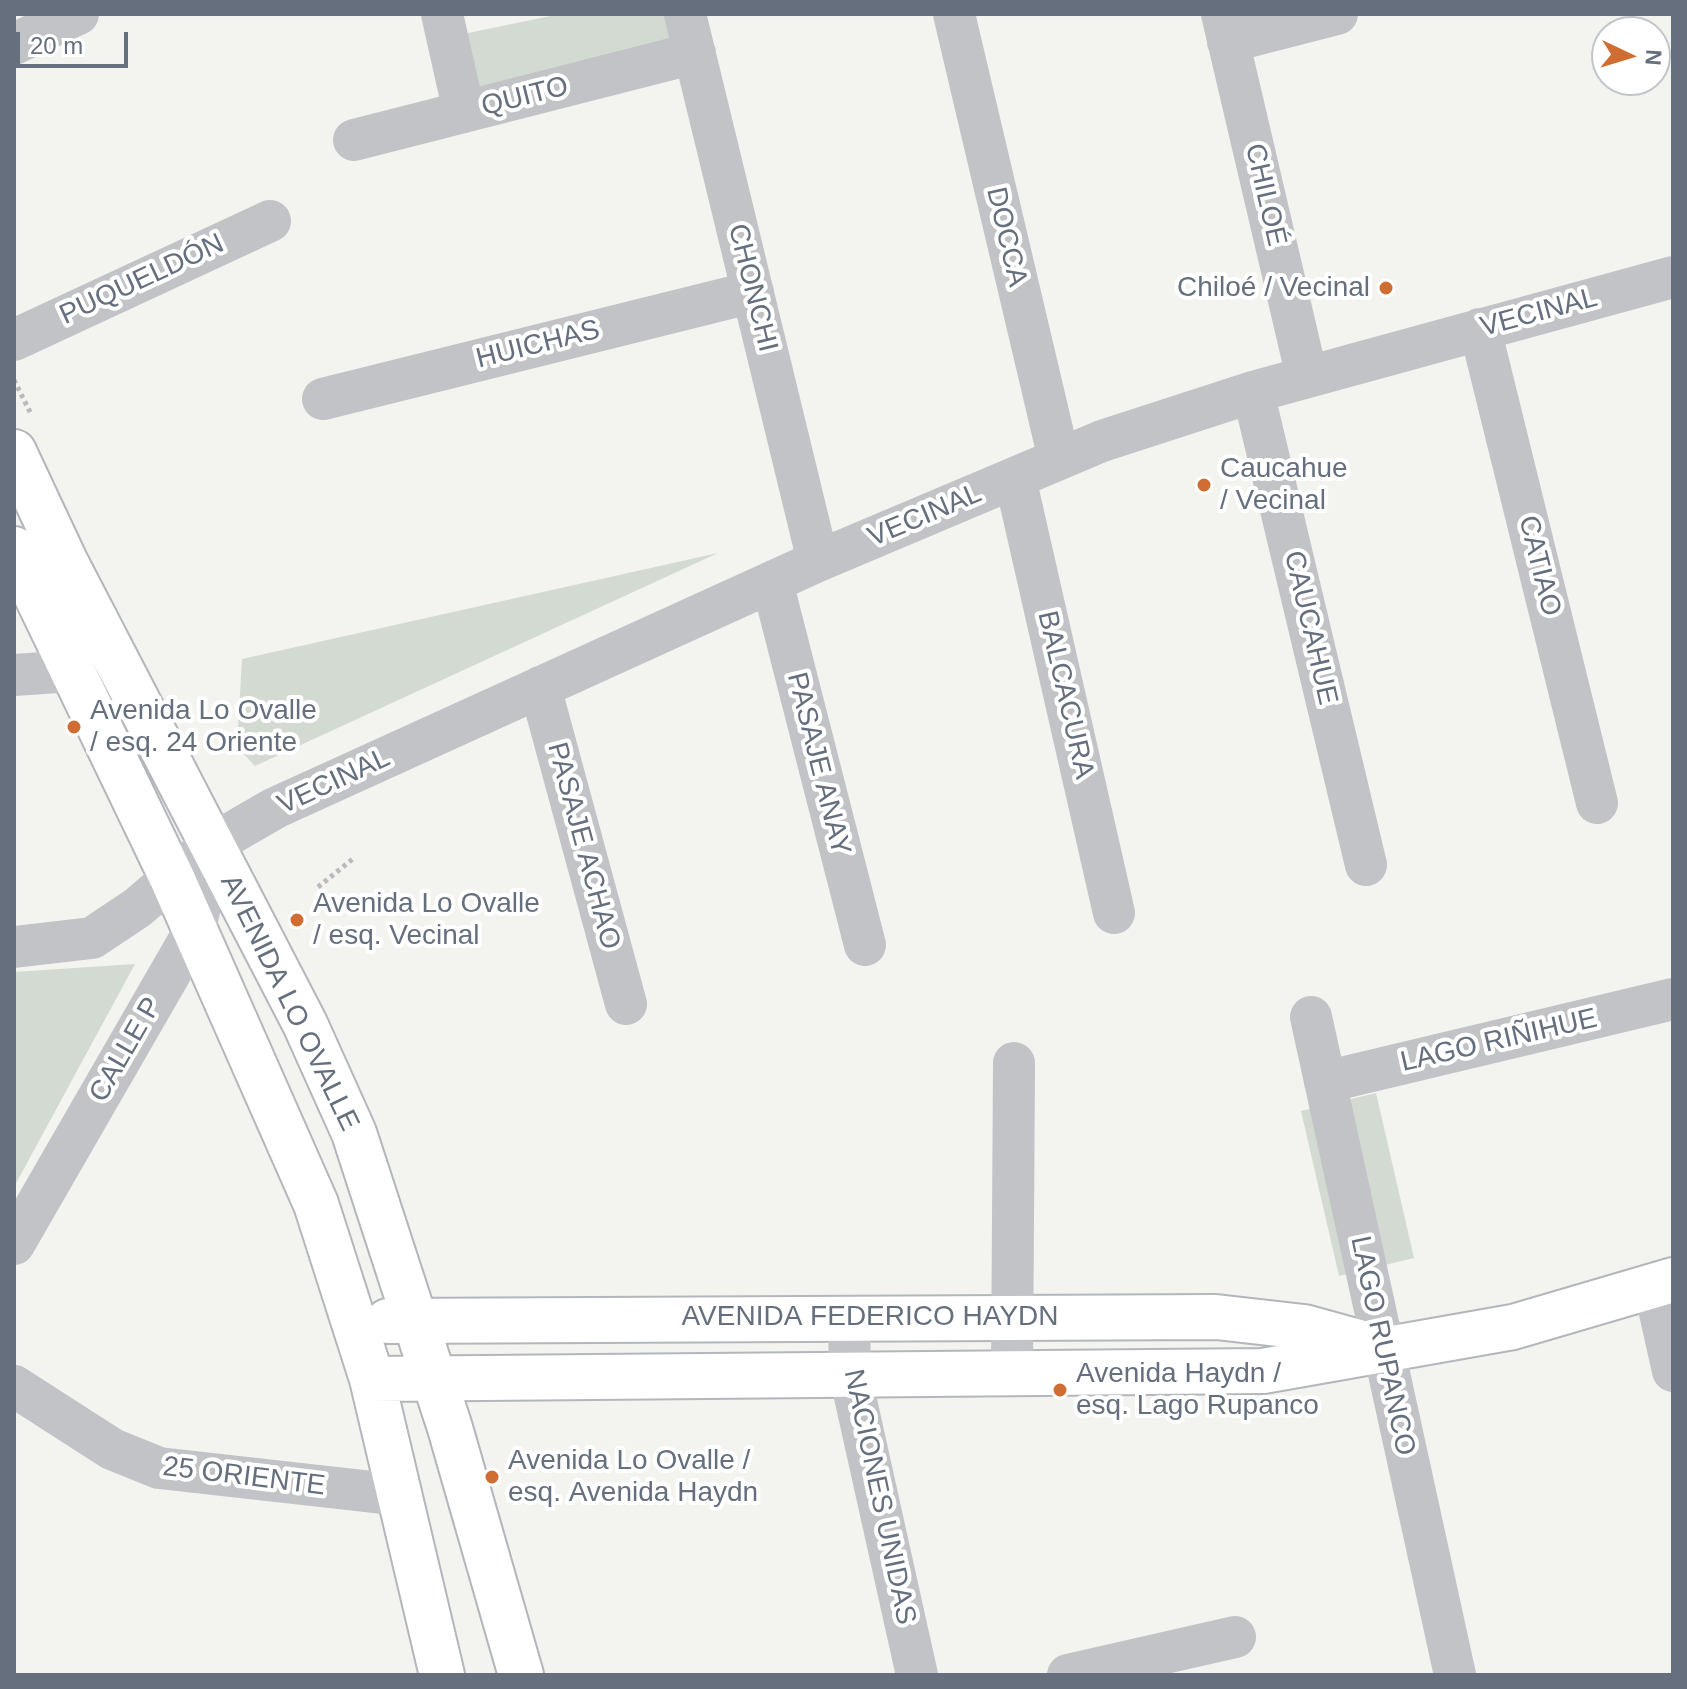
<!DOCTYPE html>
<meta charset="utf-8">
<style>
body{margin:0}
#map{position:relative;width:1687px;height:1689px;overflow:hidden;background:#f3f3f0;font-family:Helvetica,sans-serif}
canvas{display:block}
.frame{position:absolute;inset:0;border:16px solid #656f7e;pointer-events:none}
.north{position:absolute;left:1591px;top:16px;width:80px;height:80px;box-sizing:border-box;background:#fff;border:2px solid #c1c5cb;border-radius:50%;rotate:94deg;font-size:22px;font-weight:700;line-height:32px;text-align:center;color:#656f7e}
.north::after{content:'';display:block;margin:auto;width:28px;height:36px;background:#d06d32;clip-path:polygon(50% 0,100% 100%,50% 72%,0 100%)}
.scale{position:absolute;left:16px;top:32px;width:112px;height:36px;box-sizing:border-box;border:4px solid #656f7e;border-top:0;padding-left:10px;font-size:24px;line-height:28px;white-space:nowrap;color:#656f7e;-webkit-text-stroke:6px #fff;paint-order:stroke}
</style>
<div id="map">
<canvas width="1687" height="1689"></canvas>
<div class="frame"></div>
<div class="north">N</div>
<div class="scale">20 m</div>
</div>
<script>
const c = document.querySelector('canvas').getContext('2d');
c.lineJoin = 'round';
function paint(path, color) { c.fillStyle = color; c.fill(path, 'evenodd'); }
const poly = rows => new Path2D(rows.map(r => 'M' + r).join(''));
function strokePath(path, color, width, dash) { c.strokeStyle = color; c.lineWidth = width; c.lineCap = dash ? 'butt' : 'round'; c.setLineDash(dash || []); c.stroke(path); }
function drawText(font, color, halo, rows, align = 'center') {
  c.font = font + ' Helvetica,sans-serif'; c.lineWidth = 8; c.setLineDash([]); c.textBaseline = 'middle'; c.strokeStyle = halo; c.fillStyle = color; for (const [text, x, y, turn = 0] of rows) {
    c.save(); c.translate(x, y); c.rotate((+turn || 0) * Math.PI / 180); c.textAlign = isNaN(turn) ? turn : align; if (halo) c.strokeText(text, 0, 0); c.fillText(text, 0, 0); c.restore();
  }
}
paint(poly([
 [560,14,668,14,676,56,467,99,454,36],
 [718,553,255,766,237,747,242,659],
 [135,964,14,1187,14,972],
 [1376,1093,1414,1258,1339,1276,1301,1111]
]), '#d3dad1');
const secondary = poly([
 [14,452,65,561,305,1024,354,1133,450,1428,521,1675],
 [14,549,172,878,316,1204,372,1379,442,1675],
 [388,1321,1216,1317,1304,1327,1380,1348],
 [372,1379,1263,1371,1513,1327,1673,1280]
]);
strokePath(secondary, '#b3b6bb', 48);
strokePath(poly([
 [14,380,31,414],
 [318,887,354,858]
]), '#b8babc', 5, [4, 4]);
strokePath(poly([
 [442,14,464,112],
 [685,14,818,561],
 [954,14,1059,459],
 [1222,14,1307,377],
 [1228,42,1337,14],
 [14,44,78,14],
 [354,140,695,53],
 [1480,329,1597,803],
 [14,340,270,221],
 [1253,392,1366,865],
 [323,399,753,292],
 [1015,478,1114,913],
 [772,582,865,945],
 [14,675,73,671],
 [540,687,626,1004],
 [14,947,92,938,137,908,211,845,275,808,818,561,1102,441,1253,392,1673,277],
 [1311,1017,1455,1675],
 [1325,1082,1673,999],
 [14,1244,195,930,201,901],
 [1654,1286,1673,1371],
 [849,1318,850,1374,917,1675],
 [1012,1373,1014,1063],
 [14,1386,112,1449,159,1468,400,1495],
 [1068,1675,1235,1637]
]), '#c1c3c7', 42);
strokePath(secondary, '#fff', 44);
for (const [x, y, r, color] of [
 [1386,288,8,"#d06d32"],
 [1204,485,8,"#d06d32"],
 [74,727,8,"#d06d32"],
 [297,920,8,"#d06d32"],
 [1060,1390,8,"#d06d32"],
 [492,1477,8,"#d06d32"]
]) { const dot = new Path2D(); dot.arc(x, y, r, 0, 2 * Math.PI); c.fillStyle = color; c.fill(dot); strokePath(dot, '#fff', 3); }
drawText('28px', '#656f7e', '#fff', [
 ["QUITO",525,97,-14],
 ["CHILOÉ",1265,195,77],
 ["DOCCA",1006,237,77],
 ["PUQUELDÓN",142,280,-25],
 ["CHONCHI",752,288,76],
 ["VECINAL",1539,313,-15],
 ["HUICHAS",538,345,-14],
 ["VECINAL",925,516,-23],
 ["CATIAO",1539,566,76],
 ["CAUCAHUE",1310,628,77],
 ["BALCACURA",1065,695,77],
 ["PASAJE ANAY",818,764,76],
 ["VECINAL",334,782,-25],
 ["PASAJE ACHAO",583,846,75],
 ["AVENIDA LO OVALLE",289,1003,64],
 ["LAGO RIÑIHUE",1499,1041,-13],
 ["CALLE P",126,1050,-60],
 ["AVENIDA FEDERICO HAYDN",870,1317],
 ["LAGO RUPANCO",1382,1346,78],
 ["25 ORIENTE",244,1477,7],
 ["NACIONES UNIDAS",879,1497,78]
]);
drawText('28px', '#656f7e', '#fff', [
 ["Chiloé / Vecinal",1370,288,"right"],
 ["Caucahue",1220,469],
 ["/ Vecinal",1220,501],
 ["Avenida Lo Ovalle",90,711],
 ["/ esq. 24 Oriente",90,743],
 ["Avenida Lo Ovalle",313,904],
 ["/ esq. Vecinal",313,936],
 ["Avenida Haydn /",1076,1374],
 ["esq. Lago Rupanco",1076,1406],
 ["Avenida Lo Ovalle /",508,1461],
 ["esq. Avenida Haydn",508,1493]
], 'left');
</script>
